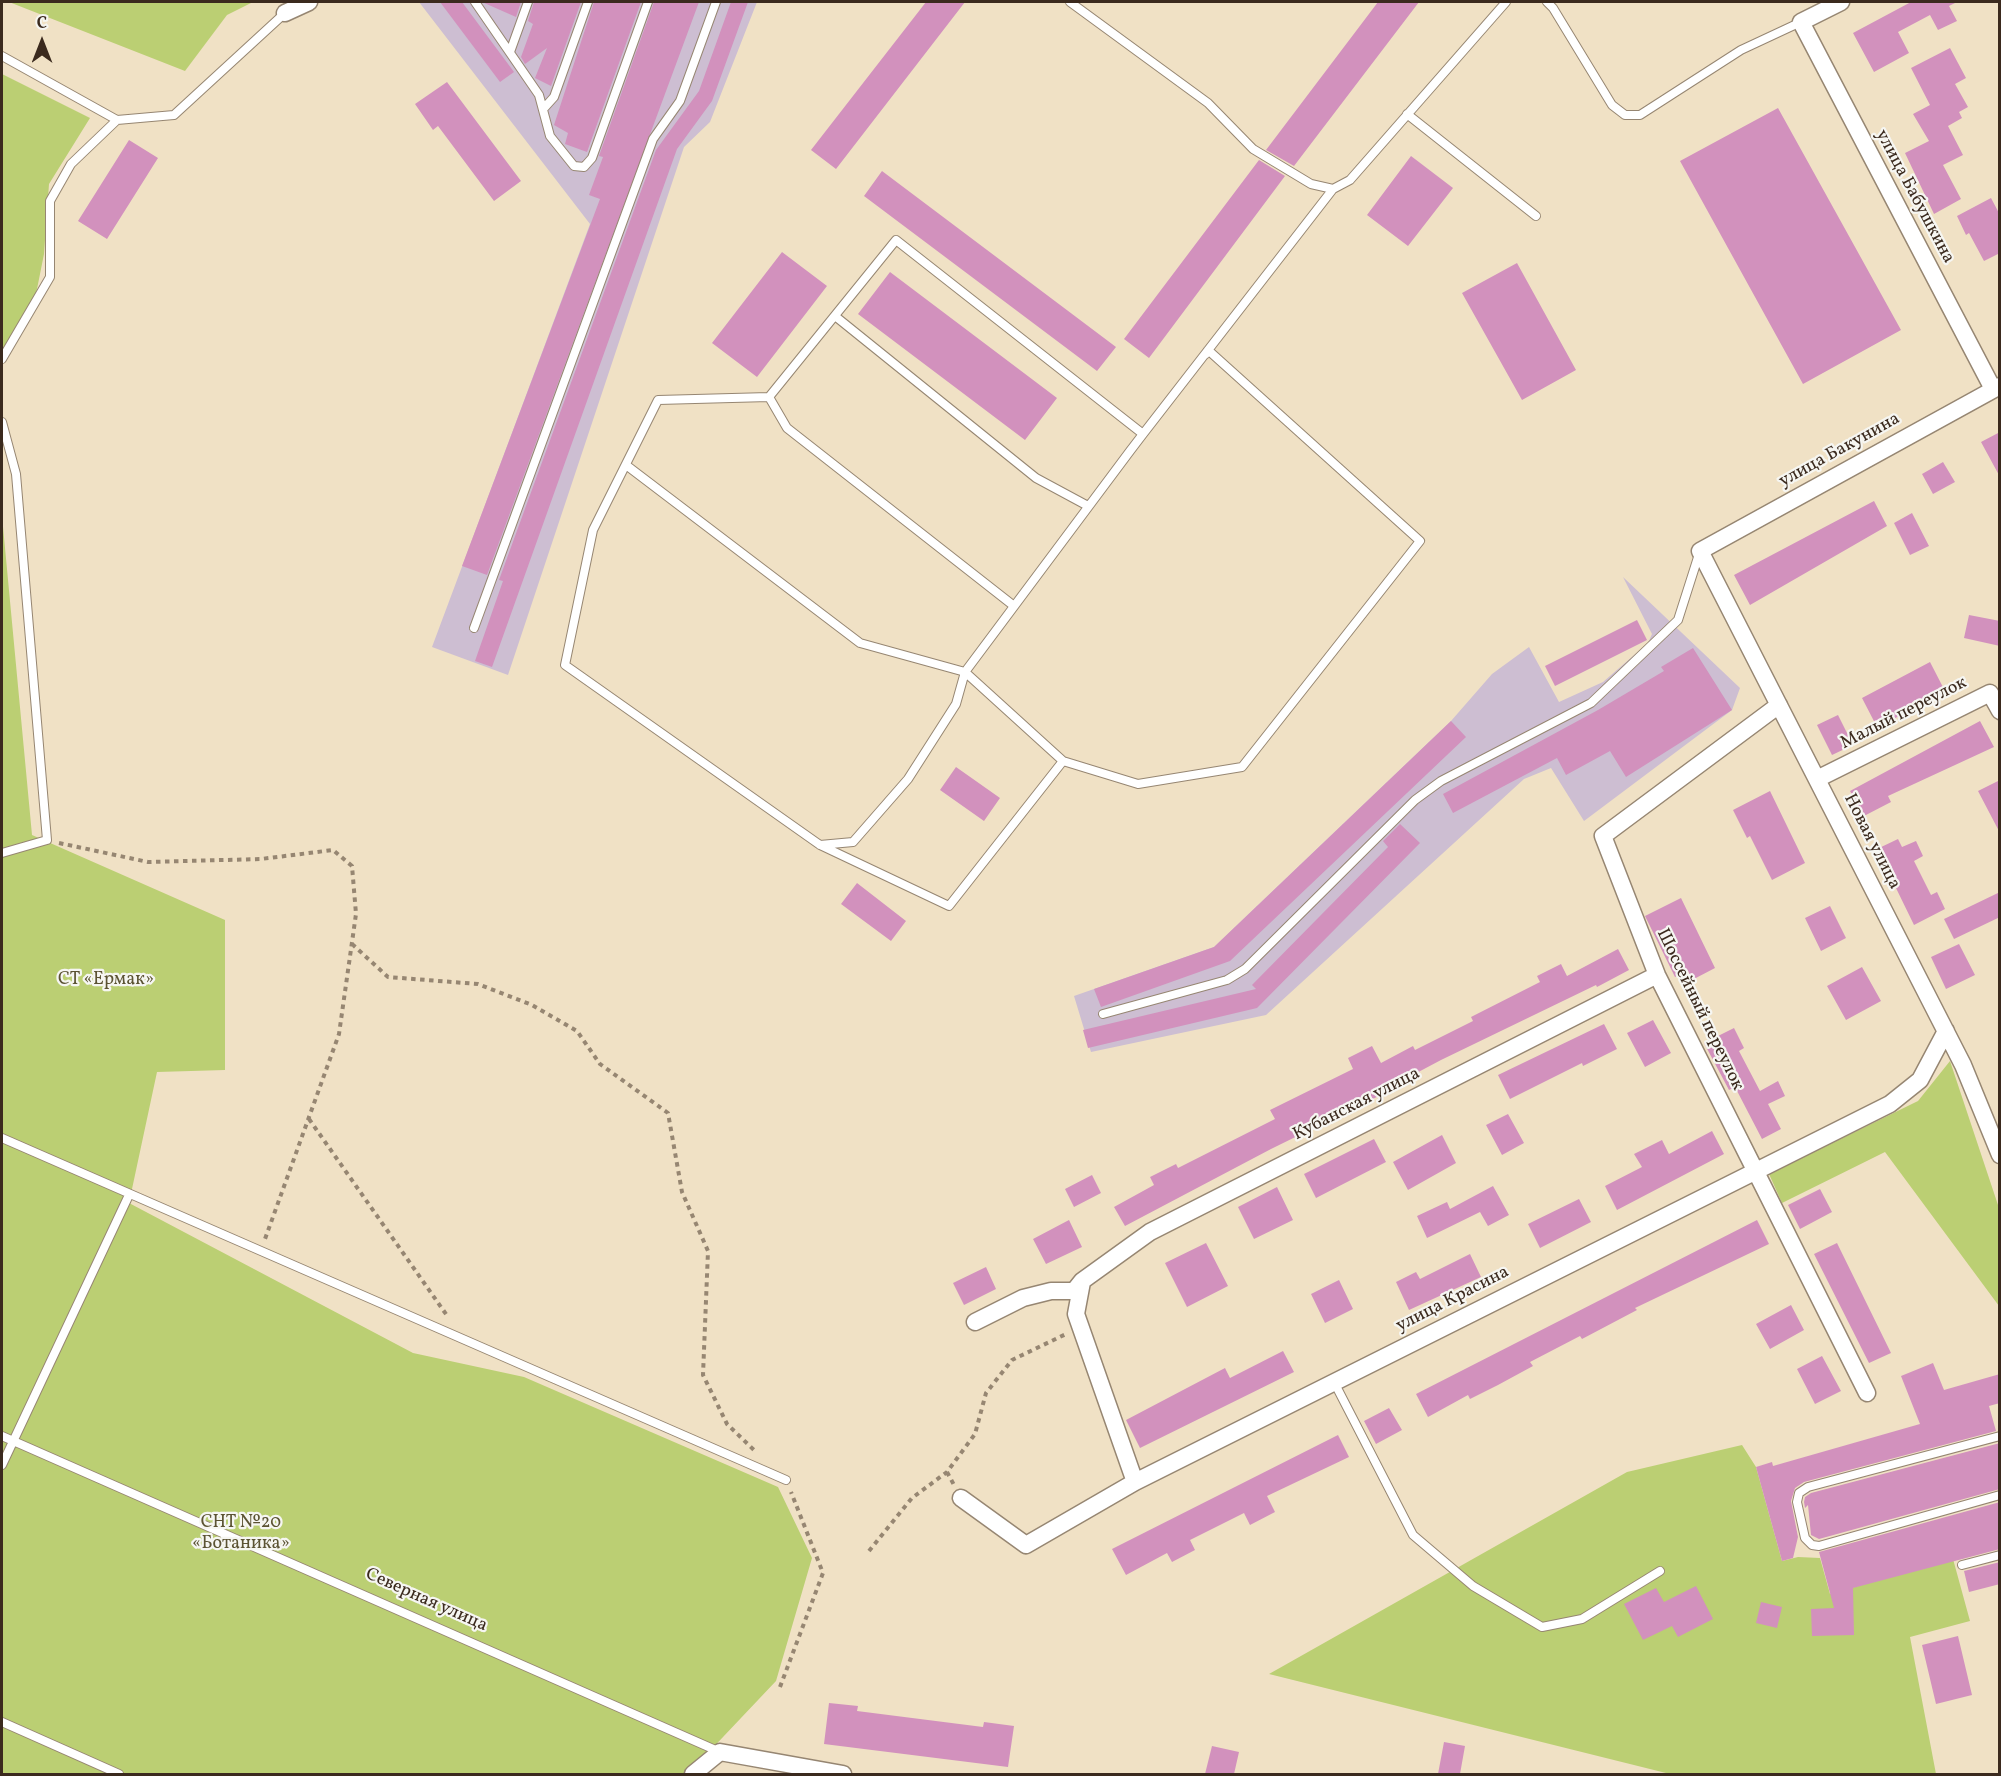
<!DOCTYPE html>
<meta charset="utf-8">
<style>
body{margin:0}
#map{position:relative;width:2001px;height:1776px;overflow:hidden;background:#f0e1c5;font-family:Vollkorn,serif}
canvas{display:block}
.frame{position:absolute;inset:0;border:3px solid #3b2a1e;pointer-events:none}
.north{position:absolute;left:12px;top:12px;width:60px;height:60px;-webkit-text-stroke:4px #f6f6f2;paint-order:stroke;rotate:0deg;font-size:16px;font-weight:700;line-height:24px;text-align:center;color:#3b2a1e}
.north::after{content:'';display:block;margin:auto;width:21px;height:27px;background:#3b2a1e;clip-path:polygon(50% 0,100% 100%,50% 72%,0 100%)}
</style>
<div id="map">
<canvas width="2001" height="1776"></canvas>
<div class="frame"></div>
<div class="north">С</div>
</div>
<script>
const c = document.querySelector('canvas').getContext('2d');
c.lineJoin = 'round';
function paint(path, color) { c.fillStyle = color; c.fill(path, 'evenodd'); }
const poly = rows => new Path2D(rows.map(r => 'M' + r).join(''));
function strokePath(path, color, width, dash) { c.strokeStyle = color; c.lineWidth = width; c.lineCap = dash ? 'butt' : 'round'; c.setLineDash(dash || []); c.stroke(path); }
function drawText(font, color, halo, rows, align = 'center') {
  c.font = font + ' Vollkorn,serif'; c.lineWidth = 4.5; c.setLineDash([]); c.textBaseline = 'middle'; c.strokeStyle = halo; c.fillStyle = color; for (const [text, x, y, turn = 0] of rows) {
    c.save(); c.translate(x, y); c.rotate((+turn || 0) * Math.PI / 180); c.textAlign = isNaN(turn) ? turn : align; if (halo) c.strokeText(text, 0, 0); c.fillText(text, 0, 0); c.restore();
  }
}
paint(poly([
 [419,2,757,2,710,122,684,147,508,675,432,647,590,224],
 [1623,577,1740,688,1732,710,1584,821,1551,768,1524,779,1266,1015,1091,1052,1074,996,1214,947,1451,721,1492,674,1529,647,1559,702,1603,682,1648,643,1652,634]
]), '#cdbed2');
paint(poly([
 [9,2,253,2,227,15,185,71],
 [2,74,90,118,49,184,44,254,36,294,2,361],
 [2,516,32,835,225,920,225,1070,157,1072,129,1203,413,1353,524,1377,778,1487,812,1558,776,1681,688,1774,2,1774],
 [1950,1061,1999,1208,1999,1306,1885,1152,1782,1203,1769,1174,1918,1101],
 [1742,1445,1756,1467,1782,1561,1798,1557,1820,1558,1830,1594,1953,1559,1970,1621,1910,1637,1936,1774,1670,1774,1269,1674,1627,1472]
]), '#bbcf73');
paint(poly([
 [440,2,462,2,514,72,500,82],
 [482,2,521,2,516,17],
 [534,2,581,2,551,86,535,78,547,48,525,64,521,57,533,24,528,21],
 [594,2,641,2,587,152,565,144,568,133,554,125],
 [654,2,699,2,487,575,462,566,600,199,589,195,603,157,599,156],
 [731,2,748,2,712,101,677,149,492,667,475,661,503,581,499,580,656,150,699,91],
 [926,2,965,2,836,169,811,150],
 [1378,2,1419,2,1294,166,1266,150],
 [1911,2,1957,2,1949,6,1957,21,1938,30,1930,15,1898,32,1909,53,1874,72,1853,33],
 [1950,48,1966,78,1955,84,1968,107,1959,112,1962,118,1948,126,1963,155,1943,165,1961,199,1934,214,1905,153,1929,141,1913,114,1930,105,1911,68],
 [447,82,521,181,494,201,438,126,433,130,415,104],
 [1778,108,1901,330,1803,384,1680,161],
 [129,140,158,158,107,239,78,221],
 [1411,156,1453,188,1408,246,1367,215],
 [1259,160,1285,176,1149,358,1124,339],
 [882,171,1116,347,1097,371,864,196],
 [1991,198,2000,215,2000,253,1984,261,1969,233,1966,235,1957,216],
 [782,252,827,286,757,377,712,343],
 [1517,263,1576,370,1522,400,1462,293],
 [890,272,1057,398,1025,440,858,314],
 [2000,432,2000,477,1981,442],
 [1943,462,1955,482,1933,494,1922,474],
 [1874,501,1887,526,1750,605,1734,575],
 [1912,513,1929,546,1910,555,1894,523],
 [1969,615,2000,621,2000,646,1964,638],
 [1637,620,1647,640,1555,686,1545,666],
 [1693,648,1732,710,1626,777,1610,751,1566,775,1557,758,1453,813,1443,794,1598,710,1664,671,1661,667],
 [1930,662,1946,693,1877,727,1862,698],
 [1838,715,1853,745,1832,755,1817,725],
 [1451,721,1466,737,1230,961,1101,1007,1094,989,1214,947],
 [1980,721,1994,747,1888,796,1891,802,1864,816,1850,791],
 [956,767,1000,798,984,821,940,790],
 [2000,780,2000,833,1978,791],
 [1770,791,1805,863,1772,880,1750,836,1747,838,1733,810],
 [1400,824,1420,843,1257,1008,1088,1048,1083,1030,1256,989,1252,985,1388,847,1383,841],
 [1898,839,1902,847,1916,841,1923,856,1914,861,1931,895,1937,892,1945,909,1914,925,1877,849],
 [857,883,906,921,891,941,841,904],
 [2000,892,2000,917,1954,939,1944,919],
 [1681,898,1715,968,1692,980,1688,971,1675,977,1645,916],
 [1830,906,1846,938,1821,951,1805,918],
 [1959,944,1975,975,1946,989,1931,957],
 [1618,949,1629,970,1597,987,1596,985,1441,1060,1392,1086,1393,1089,1271,1149,1125,1226,1114,1207,1154,1185,1150,1177,1176,1164,1178,1168,1275,1119,1270,1110,1353,1069,1348,1058,1372,1046,1381,1063,1413,1046,1415,1050,1473,1021,1471,1017,1540,982,1537,976,1561,964,1567,976],
 [1862,967,1881,1001,1846,1020,1827,986],
 [1653,1020,1671,1053,1645,1067,1627,1033],
 [1604,1024,1617,1049,1583,1066,1582,1063,1510,1099,1498,1075],
 [1734,1028,1744,1048,1739,1051,1760,1091,1778,1081,1785,1096,1768,1104,1781,1129,1762,1139,1735,1087,1729,1090,1704,1043],
 [1508,1114,1524,1143,1502,1155,1486,1125],
 [1712,1131,1724,1154,1617,1210,1605,1186,1642,1167,1634,1154,1662,1140,1669,1154],
 [1442,1135,1456,1163,1408,1190,1393,1162],
 [1374,1139,1386,1162,1316,1198,1304,1174],
 [1092,1175,1101,1193,1074,1207,1065,1189],
 [1493,1186,1509,1215,1488,1226,1480,1212,1427,1238,1417,1216,1447,1202,1450,1209],
 [1277,1187,1293,1220,1254,1239,1238,1207],
 [1820,1189,1832,1212,1800,1229,1788,1205],
 [1579,1199,1591,1222,1540,1248,1528,1224],
 [1069,1220,1082,1247,1046,1264,1033,1239],
 [1757,1220,1769,1244,1635,1308,1637,1310,1582,1339,1580,1336,1530,1362,1533,1366,1498,1385,1470,1399,1468,1395,1428,1417,1416,1394],
 [1206,1243,1228,1286,1187,1307,1165,1263],
 [1837,1243,1891,1353,1869,1363,1814,1254],
 [1470,1254,1481,1277,1409,1310,1396,1282,1416,1272,1420,1279],
 [986,1267,996,1289,964,1305,953,1283],
 [1339,1280,1353,1309,1325,1323,1311,1294],
 [1791,1305,1804,1330,1770,1349,1756,1324],
 [1283,1351,1294,1372,1140,1448,1126,1420,1225,1368,1230,1378],
 [1822,1356,1841,1391,1815,1404,1797,1369],
 [1933,1363,1944,1390,2000,1374,2000,1403,1989,1406,1996,1431,1804,1482,1795,1488,1791,1501,1798,1537,1793,1558,1782,1561,1756,1467,1772,1462,1773,1466,1920,1424,1901,1376],
 [1389,1408,1402,1430,1376,1444,1364,1421],
 [1338,1435,1349,1457,1267,1496,1275,1512,1250,1525,1244,1513,1190,1540,1195,1550,1172,1562,1167,1553,1126,1575,1112,1549],
 [2000,1443,2000,1489,1819,1539,1811,1535,1808,1505,1805,1508,1804,1502,1805,1497,1811,1493],
 [2000,1502,2000,1549,1853,1588,1854,1635,1812,1636,1811,1609,1834,1608,1819,1552],
 [2000,1562,2000,1584,1969,1592,1964,1571],
 [1696,1586,1713,1619,1678,1637,1672,1626,1643,1640,1624,1604,1656,1588,1664,1602],
 [1761,1602,1782,1607,1777,1628,1756,1623],
 [1958,1636,1972,1695,1936,1704,1922,1645],
 [829,1703,858,1706,857,1711,983,1727,984,1722,1014,1726,1008,1767,824,1744],
 [1444,1742,1465,1746,1460,1774,1438,1774],
 [1212,1746,1239,1752,1234,1774,1205,1774]
]), '#d291bd');
const service = poly([
 [475,2,539,95,550,136,574,166,584,167,592,158,648,2],
 [1070,2,1208,103,1253,149,1311,184,1333,189,1350,180,1506,2],
 [1547,2,1553,8,1612,105,1625,115,1640,115,1741,50,1801,22],
 [510,52,528,2],
 [2,56,117,120,174,115,285,13],
 [545,107,554,97,588,2],
 [1407,114,1536,216],
 [835,316,1036,478,1088,506,1092,502],
 [2,359,50,277,50,201,71,164,117,120],
 [769,397,787,428,1014,606],
 [2,422,16,474,47,840,2,853],
 [1143,434,896,240,769,397,658,400,593,530,565,665,820,845,949,906,1063,761,965,672,1130,451,1143,434,1333,189],
 [626,465,860,643,965,672,956,704,908,779,853,842,820,845],
 [474,628,653,139,680,101,716,2],
 [1063,761,1138,784,1242,767,1420,541,1208,350,1206,354],
 [1103,1014,1227,980,1245,969,1415,800,1441,781,1591,703,1678,620,1700,551],
 [2,1138,786,1480],
 [1334,1382,1413,1535,1473,1586,1542,1627,1582,1619,1660,1571],
 [2,1436,720,1752],
 [2000,1436,1808,1487,1799,1493,1797,1502,1805,1538,1812,1545,1819,1546,2000,1495],
 [2,1465,129,1195],
 [1962,1565,2000,1555],
 [2,1722,119,1774]
]);
const minor = poly([
 [1841,2,1801,22,1993,389],
 [285,13,309,2],
 [2000,386,1700,551,1963,1065,2000,1155],
 [1779,705,1603,836,1657,975,1867,1393],
 [1817,779,1990,693,2000,711],
 [1082,1282,1076,1314,1135,1482],
 [975,1322,1023,1298,1051,1291,1074,1291,1082,1281,1150,1232,1657,975],
 [961,1498,1026,1545,1135,1482,1890,1104,1920,1080,1946,1031],
 [693,1774,720,1752,843,1774]
]);
strokePath(service, '#968672', 10);
strokePath(minor, '#968672', 19);
strokePath(poly([
 [59,843,148,862,261,859,333,850,352,866,356,914,339,1034,265,1239],
 [352,944,388,977,478,984,532,1005,577,1031,600,1064,668,1113,682,1192,708,1251,703,1375,727,1424,755,1451],
 [309,1119,448,1317],
 [947,1472,954,1485],
 [869,1551,912,1498,947,1472,975,1434,986,1393,1012,1360,1066,1334],
 [780,1687,823,1573,791,1492]
]), '#968672', 4, [4.5, 4.5]);
strokePath(service, '#fff', 8);
strokePath(minor, '#fff', 16);
drawText('18px', '#3b2a1e', '#f6f6f2', [
 ["улица Бабушкина",1914,197,62],
 ["улица Бакунина",1840,451,-29],
 ["Малый переулок",1904,714,-27],
 ["Новая улица",1871,842,63],
 ["Шоссейный переулок",1699,1010,64],
 ["Кубанская улица",1357,1105,-27],
 ["улица Красина",1453,1300,-27],
 ["Северная улица",426,1601,24]
]);
drawText('18px', '#5b5333', '#f6f6f2', [
 ["СТ «Ермак»",106,981],
 ["СНТ №20",241,1524],
 ["«Ботаника»",241,1545]
]);
</script>
